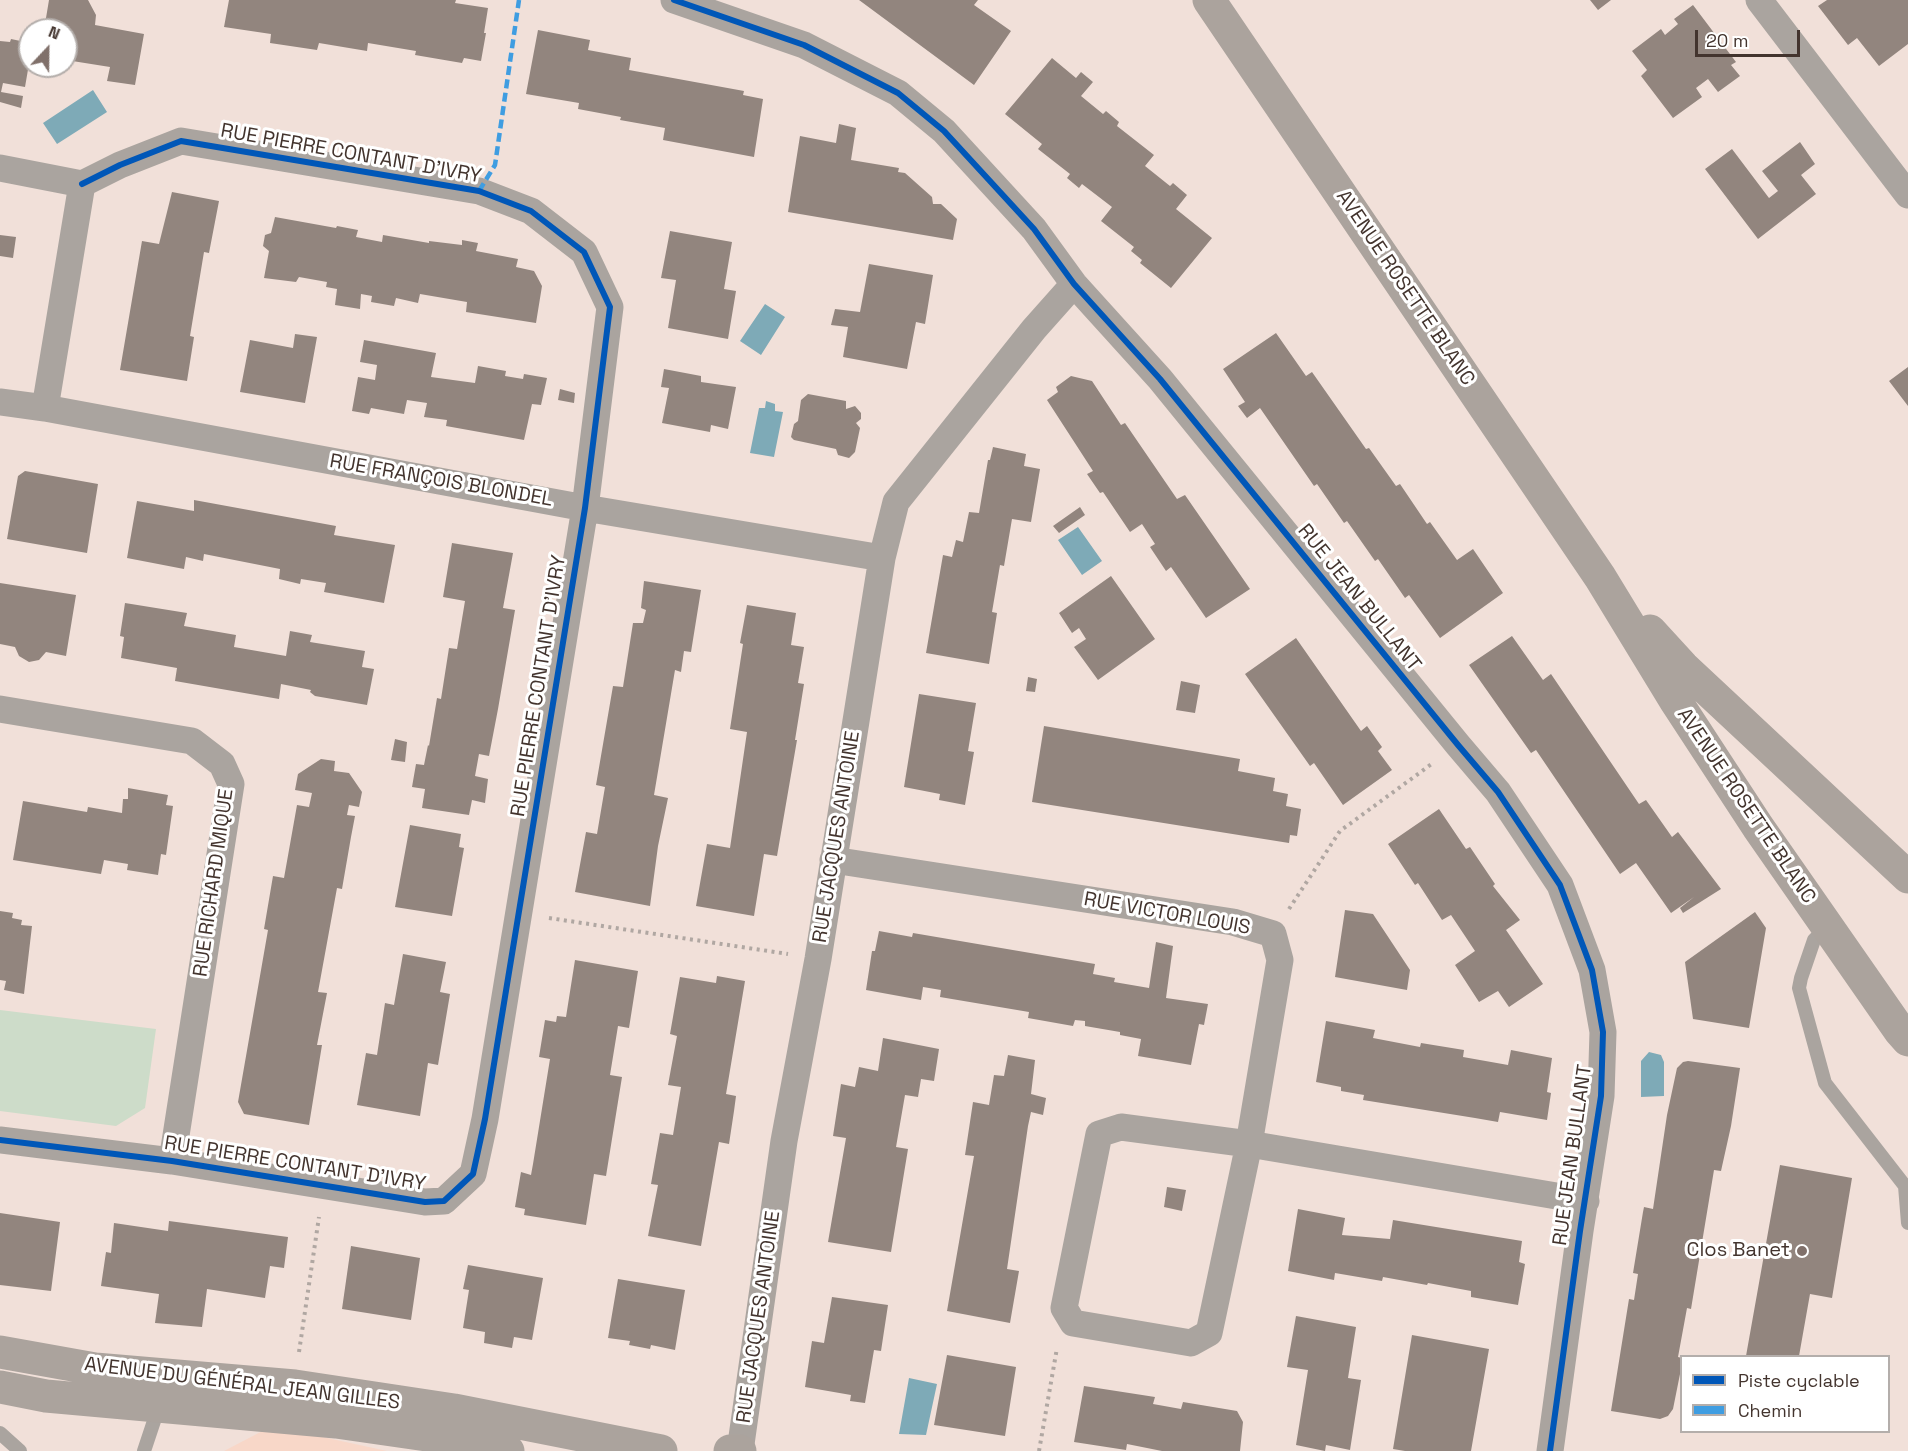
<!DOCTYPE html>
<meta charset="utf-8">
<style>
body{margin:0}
#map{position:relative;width:1908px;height:1451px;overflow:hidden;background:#f1e0d9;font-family:"Space Grotesk",sans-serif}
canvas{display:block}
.legend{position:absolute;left:1680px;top:1355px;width:210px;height:78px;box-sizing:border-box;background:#fff;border:2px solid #b4aeab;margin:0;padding:8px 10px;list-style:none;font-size:18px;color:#43342e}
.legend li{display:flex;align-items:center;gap:12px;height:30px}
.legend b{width:30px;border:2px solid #b4aeab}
.north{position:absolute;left:18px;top:18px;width:60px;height:60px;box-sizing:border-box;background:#fff;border:2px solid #b4aeab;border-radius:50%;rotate:22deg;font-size:16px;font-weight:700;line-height:24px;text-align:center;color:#43342e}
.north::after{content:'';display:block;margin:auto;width:21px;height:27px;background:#80706a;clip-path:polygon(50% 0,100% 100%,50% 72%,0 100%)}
.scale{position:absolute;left:1695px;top:30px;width:105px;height:27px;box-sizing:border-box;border:3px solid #43342e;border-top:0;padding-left:8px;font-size:18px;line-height:21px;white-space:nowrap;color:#43342e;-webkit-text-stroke:4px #fff;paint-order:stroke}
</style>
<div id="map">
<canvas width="1908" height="1451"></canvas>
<ul class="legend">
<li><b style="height:8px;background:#0057b8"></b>Piste cyclable</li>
<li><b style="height:8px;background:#3f9de1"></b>Chemin</li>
</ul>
<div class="north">N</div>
<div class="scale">20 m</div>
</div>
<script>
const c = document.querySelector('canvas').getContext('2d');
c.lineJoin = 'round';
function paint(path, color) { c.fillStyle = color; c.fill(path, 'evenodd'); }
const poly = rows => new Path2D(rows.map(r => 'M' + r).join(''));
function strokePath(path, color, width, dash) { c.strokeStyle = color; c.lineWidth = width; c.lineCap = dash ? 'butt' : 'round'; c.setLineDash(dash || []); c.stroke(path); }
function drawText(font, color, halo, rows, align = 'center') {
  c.font = font + ' "Space Grotesk",sans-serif'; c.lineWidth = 6; c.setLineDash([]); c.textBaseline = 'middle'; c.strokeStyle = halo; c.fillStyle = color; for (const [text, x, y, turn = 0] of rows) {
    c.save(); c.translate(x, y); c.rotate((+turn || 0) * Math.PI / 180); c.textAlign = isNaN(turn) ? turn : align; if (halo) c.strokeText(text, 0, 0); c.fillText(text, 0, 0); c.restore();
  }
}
paint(poly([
 [272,1426,387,1451,224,1451]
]), '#f8d7c8');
paint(poly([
 [0,1010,156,1029,145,1108,116,1126,0,1111]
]), '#cddcc9');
paint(poly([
 [93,90,107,112,57,144,43,123],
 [765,304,785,317,761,355,740,341],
 [766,401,775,404,775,411,783,412,774,457,750,453,759,408,765,408],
 [1078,527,1102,561,1082,575,1058,540],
 [1649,1052,1661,1055,1664,1062,1664,1096,1641,1097,1641,1061],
 [909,1378,937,1384,926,1435,899,1434]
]), '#7eaab7');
paint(poly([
 [49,0,88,0,96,15,95,25,144,34,135,85,107,81,110,67,66,60,66,30,44,30],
 [229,0,456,0,455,3,488,8,484,33,486,33,481,61,464,58,462,63,415,55,416,51,368,43,367,51,319,43,317,50,270,43,271,34,224,27],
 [859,0,978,0,974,5,1011,31,974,85],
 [1590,0,1611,0,1598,10],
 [1827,0,1908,0,1908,44,1879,66,1857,38,1848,45,1818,6],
 [1693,5,1736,62,1731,65,1740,76,1718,92,1708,79,1696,88,1702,97,1673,118,1641,76,1647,70,1632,51,1661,29,1665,35,1678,24,1674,19],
 [538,30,590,40,588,50,631,58,629,70,744,91,743,95,763,99,754,157,663,140,665,128,620,120,621,117,578,109,579,103,526,94],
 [11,39,30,43,30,58,25,87,3,83,1,92,23,96,21,108,0,102,0,41,10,42],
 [1052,58,1076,78,1081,72,1093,82,1081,96,1103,114,1106,111,1119,122,1117,126,1154,155,1145,166,1170,186,1173,183,1187,195,1176,209,1212,238,1171,288,1140,263,1142,260,1131,251,1134,247,1101,221,1112,207,1082,184,1079,188,1067,178,1070,174,1038,149,1042,144,1005,114],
 [839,124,856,128,851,160,899,168,898,172,905,173,932,197,933,204,941,204,957,219,953,240,788,212,800,136,836,143],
 [1800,142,1815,164,1801,175,1816,194,1758,239,1705,169,1732,149,1769,198,1778,191,1762,171],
 [172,192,219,201,209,253,204,252,190,336,194,337,187,381,120,370,142,241,159,244],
 [275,217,336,228,337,226,358,230,356,237,382,242,383,235,429,243,429,241,462,245,462,240,478,243,476,251,518,259,516,267,534,271,542,286,536,323,466,312,467,302,420,294,418,303,396,298,394,306,371,302,372,296,361,294,360,309,335,305,337,289,326,287,327,282,299,277,296,282,264,278,269,251,263,246,265,235,271,233],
 [670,231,732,242,724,289,736,291,728,339,668,328,676,280,661,278],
 [0,235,16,237,13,258,0,256],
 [869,264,933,275,925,324,916,322,907,369,843,357,848,327,831,325,835,309,860,312],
 [1276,333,1306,376,1312,372,1366,449,1369,448,1396,486,1400,484,1427,524,1430,522,1457,560,1473,549,1503,593,1440,638,1409,595,1405,598,1378,559,1375,561,1347,521,1344,523,1317,484,1314,486,1260,408,1247,418,1238,406,1245,402,1223,369],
 [295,334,317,337,305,403,240,392,250,340,293,348],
 [364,340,436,353,431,377,475,383,478,366,506,371,505,376,523,379,524,374,547,378,541,405,532,404,524,440,446,426,447,420,424,417,427,403,407,400,404,414,371,408,369,414,352,411,358,377,375,380,377,365,360,362],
 [1908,367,1908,406,1889,381],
 [664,369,701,376,701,382,736,387,728,429,711,425,710,432,662,423,669,388,661,387],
 [1071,376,1092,381,1121,425,1125,423,1177,499,1185,495,1250,589,1206,618,1171,567,1166,571,1150,547,1155,544,1142,524,1130,532,1103,492,1100,493,1087,474,1093,471,1047,400,1058,392,1056,387],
 [560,389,575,393,574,403,558,400],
 [808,394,846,401,846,409,855,406,861,413,861,419,856,423,860,428,855,452,849,458,838,455,836,449,794,440,791,437,794,424,798,421,801,400],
 [993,447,1026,454,1024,466,1040,469,1031,522,1012,519,1004,566,1000,565,992,612,997,613,989,664,926,653,943,555,952,557,956,540,963,542,969,512,979,513,988,460,990,460],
 [25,471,98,484,87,553,7,539,18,476],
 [194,500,336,526,334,535,395,545,384,603,324,592,326,583,301,579,300,584,279,579,280,569,204,554,203,561,186,557,184,569,127,558,137,501,194,511],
 [1080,507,1085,515,1059,533,1053,526],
 [452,543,513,553,503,608,515,610,498,709,489,756,479,754,475,776,488,779,485,803,472,800,469,815,422,808,425,789,412,787,416,764,424,765,428,745,429,746,437,698,441,699,449,648,457,649,465,601,443,597],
 [1111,576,1155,639,1098,680,1074,647,1086,639,1079,628,1072,633,1059,613],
 [644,581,701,590,691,652,684,651,681,672,675,670,654,795,668,798,658,846,650,906,575,892,586,832,597,834,605,787,596,785,613,686,623,687,633,623,643,623,646,610,641,608],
 [0,583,76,595,66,656,46,652,39,660,29,662,19,656,15,647,0,644],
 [125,603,187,613,184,626,236,635,234,647,286,656,290,631,312,635,310,642,365,651,362,667,374,669,367,705,315,696,310,692,311,690,281,684,279,699,175,681,177,668,121,658,124,637,120,636],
 [747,605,796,613,791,645,804,647,798,683,804,684,795,740,797,740,777,856,764,854,754,916,696,906,707,844,730,848,747,732,730,729,743,644,740,643],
 [1512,636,1543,680,1551,674,1639,804,1646,800,1672,837,1678,832,1721,889,1683,913,1680,908,1694,897,1671,913,1636,863,1620,874,1536,750,1531,753,1469,665],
 [1296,638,1361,731,1367,726,1382,747,1378,751,1392,770,1343,805,1314,763,1310,766,1245,674],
 [1028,677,1037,679,1035,692,1026,691],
 [1181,681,1200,685,1195,713,1176,710],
 [919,694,976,703,968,751,974,752,965,805,939,800,940,794,904,787],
 [1044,726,1240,759,1238,771,1275,778,1273,791,1288,794,1286,806,1301,809,1297,836,1290,835,1289,843,1032,802],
 [395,739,407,742,405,762,391,760],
 [321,759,335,761,334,771,349,773,362,792,359,807,349,805,347,815,355,816,351,837,342,889,337,888,318,992,327,993,317,1045,322,1045,309,1125,244,1114,238,1102,268,930,264,929,273,876,284,878,297,805,309,807,312,793,295,790,298,774],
 [128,788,168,795,166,805,173,806,166,855,161,854,158,875,127,870,128,864,104,860,101,874,13,860,23,801,87,812,88,807,122,813,123,799,128,799],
 [1439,809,1466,849,1470,847,1495,884,1493,886,1520,920,1506,930,1543,984,1509,1007,1498,991,1479,1002,1455,965,1475,951,1451,915,1442,920,1418,883,1415,885,1388,844],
 [410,825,461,834,459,847,464,848,452,916,395,907],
 [1345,910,1373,914,1410,970,1407,990,1335,977],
 [0,911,13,913,12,918,22,920,21,925,32,926,24,994,4,990,6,981,0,980],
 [1755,912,1766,928,1749,1028,1693,1019,1685,962],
 [879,931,912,937,913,933,1095,964,1093,974,1115,978,1114,982,1149,988,1156,942,1173,946,1166,998,1208,1004,1204,1025,1199,1024,1191,1065,1138,1056,1141,1039,1120,1035,1120,1032,1085,1026,1085,1021,1075,1020,1073,1026,1028,1018,1029,1012,940,997,941,990,923,987,921,1000,866,990,872,951,875,951],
 [403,954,446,962,440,992,450,994,438,1065,428,1063,420,1116,357,1105,366,1053,377,1055,385,1003,394,1005],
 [575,960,638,971,629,1028,618,1026,610,1075,622,1077,606,1176,594,1174,586,1225,524,1215,525,1209,515,1207,521,1172,531,1175,533,1164,550,1059,539,1057,545,1020,556,1022,557,1016,566,1017],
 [717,976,745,981,726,1094,736,1096,734,1111,729,1144,719,1142,701,1246,648,1236,658,1185,651,1184,660,1133,673,1135,681,1087,668,1085,677,1036,670,1034,680,977,716,983],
 [1326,1021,1375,1030,1373,1038,1420,1047,1421,1043,1464,1050,1463,1057,1508,1065,1511,1050,1552,1058,1547,1092,1551,1093,1547,1120,1500,1112,1498,1122,1475,1118,1363,1100,1364,1095,1341,1091,1341,1087,1316,1082],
 [883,1038,939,1049,934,1081,921,1079,918,1097,905,1095,896,1147,908,1149,891,1252,828,1242,846,1138,833,1136,841,1084,855,1087,859,1067,878,1071],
 [1008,1055,1035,1060,1031,1094,1046,1098,1043,1115,1031,1112,1028,1126,1007,1269,1019,1271,1010,1323,947,1311,974,1156,965,1155,973,1102,989,1105,994,1075,1004,1076],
 [1688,1061,1740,1068,1731,1126,1721,1171,1714,1170,1691,1309,1687,1308,1678,1357,1682,1358,1682,1364,1673,1409,1668,1416,1660,1419,1611,1411,1629,1299,1634,1300,1638,1274,1633,1273,1643,1212,1644,1207,1653,1209,1667,1115,1677,1068,1683,1062],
 [1780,1165,1852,1178,1832,1298,1810,1294,1799,1356,1746,1356],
 [1167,1187,1186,1190,1182,1211,1164,1207],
 [1298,1209,1345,1218,1342,1235,1390,1239,1393,1220,1522,1241,1519,1262,1525,1264,1518,1305,1471,1297,1471,1291,1428,1283,1427,1285,1383,1277,1382,1281,1335,1273,1334,1280,1288,1271],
 [0,1213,60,1222,51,1291,0,1285],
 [169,1221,288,1237,284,1268,270,1266,265,1298,207,1289,202,1327,155,1323,159,1294,101,1286,106,1252,111,1253,114,1223,168,1231],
 [351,1246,420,1258,411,1320,342,1309],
 [468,1265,543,1278,532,1340,514,1337,512,1348,484,1343,485,1332,463,1328,469,1290,463,1289],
 [618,1279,685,1290,675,1350,651,1345,650,1349,629,1345,630,1341,608,1338],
 [832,1297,888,1305,881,1351,874,1350,865,1403,850,1401,851,1395,805,1387,812,1341,824,1343],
 [1296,1316,1356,1327,1348,1378,1361,1380,1350,1450,1326,1445,1325,1451,1296,1445,1308,1370,1287,1367],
 [1412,1335,1489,1349,1471,1451,1405,1451,1393,1449],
 [947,1355,1016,1367,1005,1436,934,1425],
 [1084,1386,1155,1397,1153,1404,1181,1409,1183,1402,1237,1411,1243,1422,1240,1451,1162,1451,1127,1444,1126,1450,1074,1442]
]), '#92857e');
strokePath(poly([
 [1289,909,1340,831,1433,763],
 [549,918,788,954],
 [299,1352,319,1217],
 [1039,1451,1057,1348]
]), '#b0a7a2', 4, [3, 4.5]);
strokePath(poly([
 [1827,927,1814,940,1801,978,1799,988,1825,1083,1905,1186,1908,1223],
 [0,1433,20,1451],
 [144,1451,159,1406]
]), '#aaa49f', 14);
strokePath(poly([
 [674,0,804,45,898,93,944,131,1034,229,1074,284,1160,379,1458,745,1498,792,1560,885,1592,970,1603,1032,1601,1096,1580,1231,1550,1451],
 [1759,0,1908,195],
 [0,168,82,184,45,408],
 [0,402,45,408,585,508,882,558],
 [0,709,192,741,222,764,231,784,172,1161],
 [833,860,1233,922,1273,934,1280,960,1249,1144,1586,1201],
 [1121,1127,1249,1144,1209,1333,1191,1343,1073,1323,1064,1308,1099,1134,1121,1127],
 [0,1140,172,1161,425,1202,444,1201,473,1174,485,1119,585,508,610,307,584,252,531,211,479,191,181,141,120,165,82,184],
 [740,1451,784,1141,818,959,882,558,896,502,1034,329,1074,284]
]), '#aaa49f', 27);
strokePath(poly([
 [1209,0,1600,577,1675,700,1758,827,1900,1031,1908,1040],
 [1650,631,1683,667,1908,877],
 [0,1352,95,1369,295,1386,454,1410,661,1451],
 [0,1387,46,1396,336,1422,434,1436,508,1451],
 [730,1451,740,1451]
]), '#aba39d', 33);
strokePath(poly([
 [479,191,495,165,519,0]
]), '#3f9de1', 4.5, [9, 4.5]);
strokePath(poly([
 [674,0,804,45,898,93,944,131,1034,229,1074,284,1160,379,1458,745,1498,792,1560,885,1592,970,1603,1032,1601,1096,1580,1231,1550,1451],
 [0,1140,172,1161,425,1202,444,1201,473,1174,485,1119,585,508,610,307,584,252,531,211,479,191,181,141,120,165,82,184]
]), '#0057b8', 6);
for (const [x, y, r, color] of [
 [1802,1251,6,"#80706a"]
]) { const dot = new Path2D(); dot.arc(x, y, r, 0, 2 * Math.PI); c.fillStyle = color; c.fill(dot); strokePath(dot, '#fff', 2); }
drawText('20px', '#43342e', '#fff', [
 ["RUE PIERRE CONTANT D'IVRY",351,154,10],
 ["AVENUE ROSETTE BLANC",1405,288,56],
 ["RUE FRANÇOIS BLONDEL",441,481,10],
 ["RUE JEAN BULLANT",1359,598,51],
 ["RUE PIERRE CONTANT D'IVRY",539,686,-81],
 ["AVENUE ROSETTE BLANC",1746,806,56],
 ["RUE JACQUES ANTOINE",837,837,-81],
 ["RUE RICHARD MIQUE",214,883,-82],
 ["RUE VICTOR LOUIS",1167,914,10],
 ["RUE JEAN BULLANT",1573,1155,-82],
 ["RUE PIERRE CONTANT D'IVRY",295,1164,9],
 ["RUE JACQUES ANTOINE",759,1317,-82],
 ["AVENUE DU GÉNÉRAL JEAN GILLES",242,1384,7]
]);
drawText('20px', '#43342e', '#fff', [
 ["Clos Banet",1790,1251]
], 'right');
</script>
